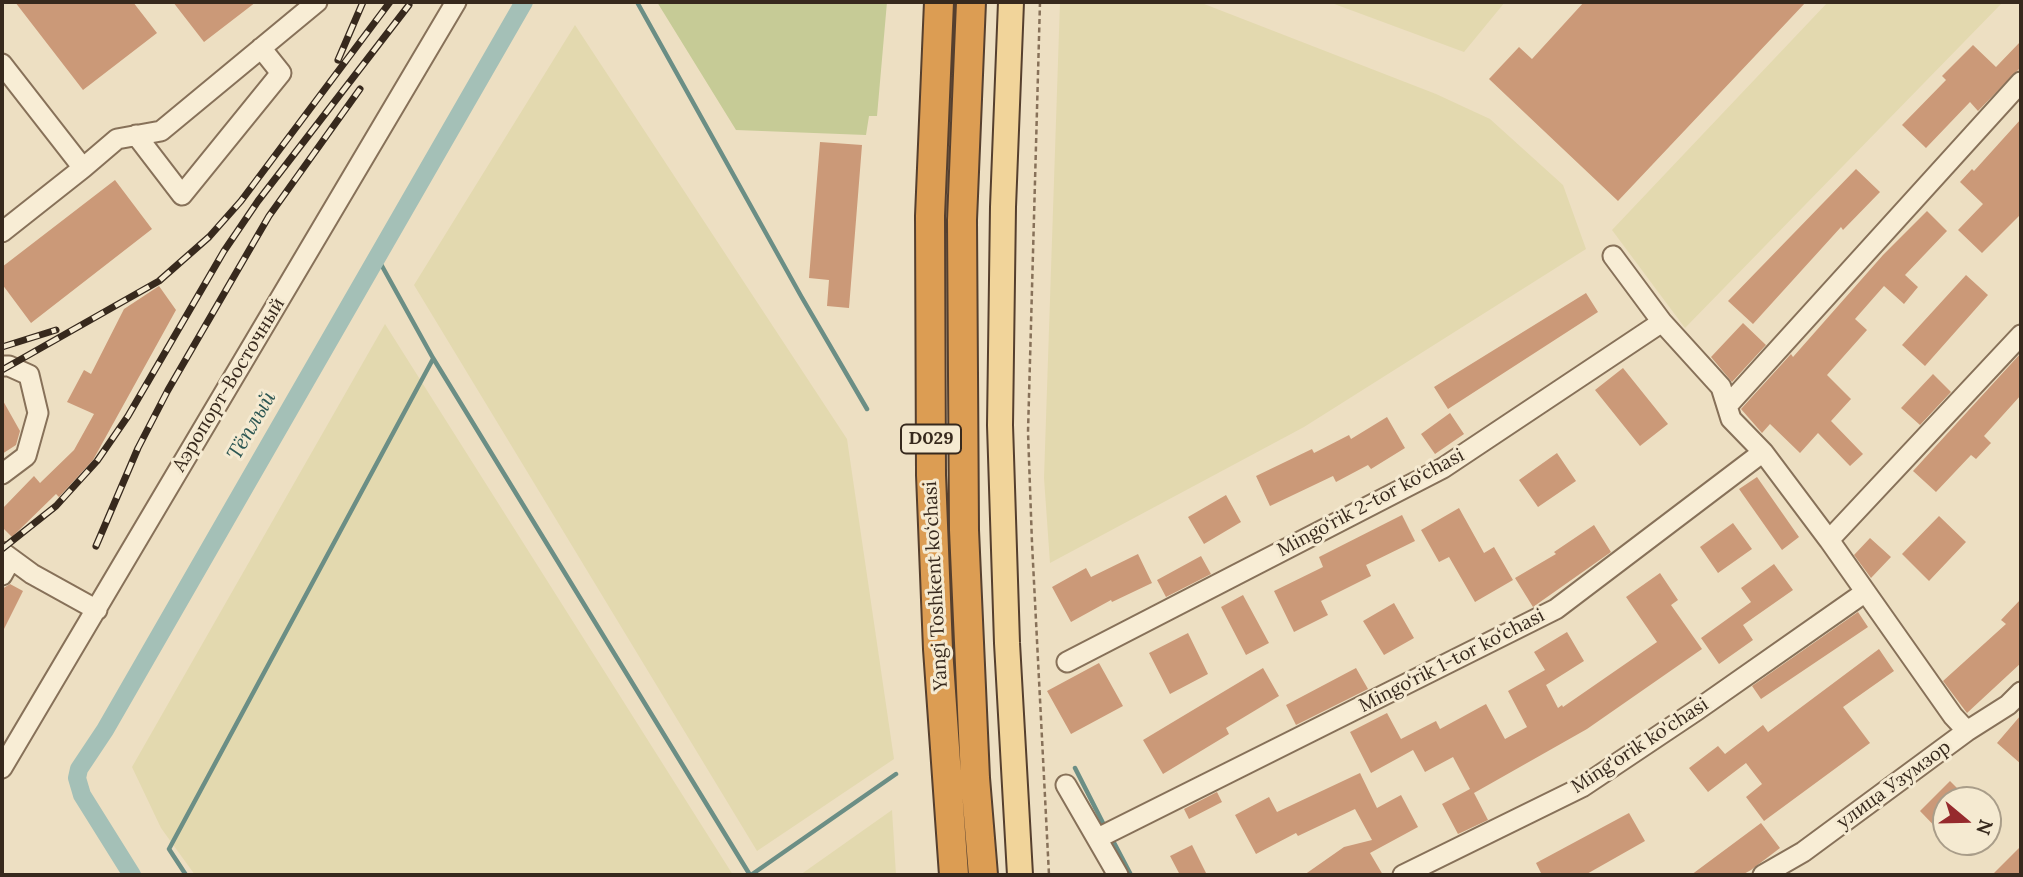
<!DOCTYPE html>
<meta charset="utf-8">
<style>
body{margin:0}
#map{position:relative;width:2023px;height:877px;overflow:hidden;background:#eddfc2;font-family:Lora,serif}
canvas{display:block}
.frame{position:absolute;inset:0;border:4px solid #37291d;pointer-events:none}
.north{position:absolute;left:1932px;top:786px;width:70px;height:70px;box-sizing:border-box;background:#f5ead1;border:2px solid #a99d89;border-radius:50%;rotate:109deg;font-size:19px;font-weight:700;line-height:28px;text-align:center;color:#37291d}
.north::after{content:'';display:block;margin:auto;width:24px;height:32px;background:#962a2d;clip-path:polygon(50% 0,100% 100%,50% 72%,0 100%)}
</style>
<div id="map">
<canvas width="2023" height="877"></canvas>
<div class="frame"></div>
<div class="north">N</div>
</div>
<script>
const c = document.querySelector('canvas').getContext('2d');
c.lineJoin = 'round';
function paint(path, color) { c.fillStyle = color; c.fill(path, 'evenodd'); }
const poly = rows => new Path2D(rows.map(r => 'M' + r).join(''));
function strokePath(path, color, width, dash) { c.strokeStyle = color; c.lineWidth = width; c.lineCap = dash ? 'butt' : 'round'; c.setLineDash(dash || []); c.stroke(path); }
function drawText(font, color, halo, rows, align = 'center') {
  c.font = font + ' Lora,serif'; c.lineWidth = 6; c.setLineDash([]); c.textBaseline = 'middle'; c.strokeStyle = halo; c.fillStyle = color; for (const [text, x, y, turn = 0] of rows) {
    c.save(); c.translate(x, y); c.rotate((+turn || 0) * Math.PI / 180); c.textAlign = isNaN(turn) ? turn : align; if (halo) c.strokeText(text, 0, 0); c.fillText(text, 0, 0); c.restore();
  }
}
paint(poly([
 [1060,2,1199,2,1436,94,1490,119,1563,185,1586,249,1304,427,1050,563,1044,478],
 [1329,2,1505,2,1464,52],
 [1828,2,2003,2,1685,328,1612,230],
 [575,25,847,439,894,759,757,851,414,285],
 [385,324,733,875,195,875,161,828,132,767],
 [892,810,896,875,800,875]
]), '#e3d9af');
paint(poly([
 [657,2,887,2,877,116,869,116,866,135,736,130]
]), '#c6cb96');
strokePath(poly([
 [637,2,801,296,867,409],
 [377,257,433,358,750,875],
 [1075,768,1105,827],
 [1111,837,1131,875],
 [186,875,169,849,433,359],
 [751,875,896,774]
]), '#6b8e85', 4.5);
strokePath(poly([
 [132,875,82,795,77,778,79,769,105,730,524,2]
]), '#a4c0b7', 18);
paint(poly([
 [15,2,133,2,157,33,83,90],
 [173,2,256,2,204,42],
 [1584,2,1806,2,1618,201,1489,79,1519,47,1532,59],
 [2021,41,2021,67,1978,111,1970,102,1926,148,1902,125,1946,80,1942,76,1973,45,1996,67],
 [2021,119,2021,214,1982,253,1958,230,1983,204,1960,182,1972,169,1974,171],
 [820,142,862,145,849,308,827,306,829,280,809,278],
 [1856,169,1880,192,1843,230,1841,227,1753,324,1728,301],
 [115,180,152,229,31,323,2,284,2,267],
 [1927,211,1947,231,1905,275,1918,287,1904,304,1884,286,1855,319,1867,330,1827,375,1851,399,1831,421,1863,454,1850,466,1818,433,1800,453,1770,424,1762,433,1741,409,1791,354,1793,357,1883,255],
 [1966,275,1988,295,1925,366,1902,345],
 [159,286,176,310,93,460,59,497,56,494,12,537,2,527,2,509,34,476,40,483,74,450,94,414,67,402,84,370,91,374,124,309],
 [1586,293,1598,312,1448,409,1434,387],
 [1743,323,1766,345,1732,382,1711,357],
 [2021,353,2021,395,1984,436,1991,443,1976,459,1971,455,1936,492,1913,471],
 [1623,368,1668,424,1640,446,1595,390],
 [1933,374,1951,392,1920,425,1901,408],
 [2,399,20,431,16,445,2,454],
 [1450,413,1464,434,1435,454,1421,434],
 [1387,417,1405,448,1371,469,1368,465,1336,482,1333,476,1270,506,1256,476,1312,449,1314,453,1349,435,1351,439],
 [1557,453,1576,481,1538,507,1519,480],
 [1757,477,1799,537,1782,550,1739,489],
 [1226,495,1241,522,1204,544,1188,517],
 [1459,508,1484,553,1494,547,1513,580,1475,602,1449,557,1439,562,1421,530],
 [1402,515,1415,541,1366,565,1371,576,1321,601,1328,615,1294,632,1274,591,1323,567,1319,557],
 [1939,516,1966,542,1929,581,1902,554],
 [1733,523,1752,549,1718,573,1700,547],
 [1594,525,1611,552,1533,607,1515,578,1556,554,1554,552],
 [1870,538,1891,557,1871,578,1854,555],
 [1138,554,1152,583,1112,602,1111,600,1071,622,1052,587,1086,568,1091,577],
 [1201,556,1211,574,1166,597,1157,580],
 [1774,564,1793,590,1743,625,1753,640,1719,664,1701,638,1751,602,1741,588],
 [1660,573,1678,600,1671,605,1702,649,1587,729,1474,793,1488,820,1458,834,1442,804,1470,789,1453,757,1425,772,1413,750,1371,773,1350,732,1387,713,1401,739,1436,721,1440,729,1486,704,1505,739,1527,727,1508,691,1545,670,1534,652,1567,632,1584,661,1546,685,1558,708,1562,705,1563,707,1657,642,1626,597],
 [10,584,23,591,2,633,2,589],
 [1243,595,1269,643,1246,655,1221,607],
 [2021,599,2021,663,1967,713,1943,681,2006,624,2001,620],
 [1394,603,1414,638,1384,655,1363,621],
 [1858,612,1868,627,1761,699,1752,686],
 [1188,633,1208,674,1170,694,1149,653],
 [1879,649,1894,671,1843,707,1870,743,1764,821,1746,797,1762,784,1746,763,1708,792,1689,768,1718,746,1725,754,1763,725,1768,732],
 [1099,663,1123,706,1071,734,1047,691],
 [1263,668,1279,696,1226,728,1229,734,1163,774,1143,740],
 [1356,668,1368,689,1296,725,1286,705],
 [2021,715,2021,764,1997,743],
 [1360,773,1377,808,1401,795,1418,827,1370,853,1383,875,1304,875,1344,847,1372,840,1355,809,1298,836,1296,833,1256,854,1235,815,1269,797,1277,812],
 [1950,781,1969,800,1946,800,1946,838,1920,811],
 [1217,792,1222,802,1189,819,1184,809],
 [1629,813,1645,841,1585,875,1542,875,1536,863],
 [1761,823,1780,848,1751,870,1742,875,1691,875],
 [1192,845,1207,875,1180,875,1170,856],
 [2021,846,2021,875,1992,875]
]), '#cb9978');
const minor = poly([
 [2,64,83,168,2,232],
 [136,135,182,195,281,73,261,48],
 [83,168,117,139,161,131,317,2],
 [1613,256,1662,322,1721,387,1731,419,1763,452,1829,540,1953,716,1967,731],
 [2,366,9,366,29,375,38,413,26,456,2,474],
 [1727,406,2021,82],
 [1829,540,2021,335],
 [2,552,32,574,97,610],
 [2,575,11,559],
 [1067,662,1443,468,1662,322],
 [2,768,456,2],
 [1066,785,1118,875],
 [1098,838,1556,609,1763,452],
 [1403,875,1582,787,1697,710,1864,593],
 [1763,875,1803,852,1967,731,2008,705,2021,692]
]);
const major = poly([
 [1011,2,1003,207,1000,425,1007,643,1020,875]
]);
const highway = poly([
 [939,2,930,216,931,475,938,649,954,875],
 [971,2,962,220,964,530,975,778,983,875]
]);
strokePath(minor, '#877159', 23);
strokePath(major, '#553f2e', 28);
strokePath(highway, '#553f2e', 32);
strokePath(poly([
 [1040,2,1028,432,1032,543,1049,875]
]), '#877159', 2.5, [5, 3.5]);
strokePath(minor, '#f8edd5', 19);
strokePath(major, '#f1d49a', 24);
strokePath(highway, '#dc9d53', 28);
const rail = poly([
 [338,60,363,2],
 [2,347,56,330],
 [2,370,159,281,209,237,241,201,390,2],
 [96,546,138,448,168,390,269,216,360,89],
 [2,549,56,506,97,461,128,416,224,251,258,201,409,5]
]);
strokePath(rail, '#37291d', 7);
strokePath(rail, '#f5ead1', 4.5, [13]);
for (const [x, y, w] of [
 [931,439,60]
]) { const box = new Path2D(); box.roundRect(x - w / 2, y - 14.5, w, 29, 5); c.fillStyle = '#f5ead1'; c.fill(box); strokePath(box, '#37291d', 2); }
drawText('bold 18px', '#37291d', null, [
 ["D029",931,439]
]);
drawText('19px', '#37291d', '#f5ead1', [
 ["Аэропорт-Восточный",229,385,-59],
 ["Mingo‘rik 2-tor ko‘chasi",1371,503,-28],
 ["Yangi Toshkent ko‘chasi",936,586,-93],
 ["Mingo‘rik 1-tor ko‘chasi",1452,661,-27],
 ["Ming'orik ko'chasi",1640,746,-33],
 ["улица Узумзор",1894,785,-36]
]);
drawText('italic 21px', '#2d5753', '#f5ead1', [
 ["Тёплый",252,426,-60]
]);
</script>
